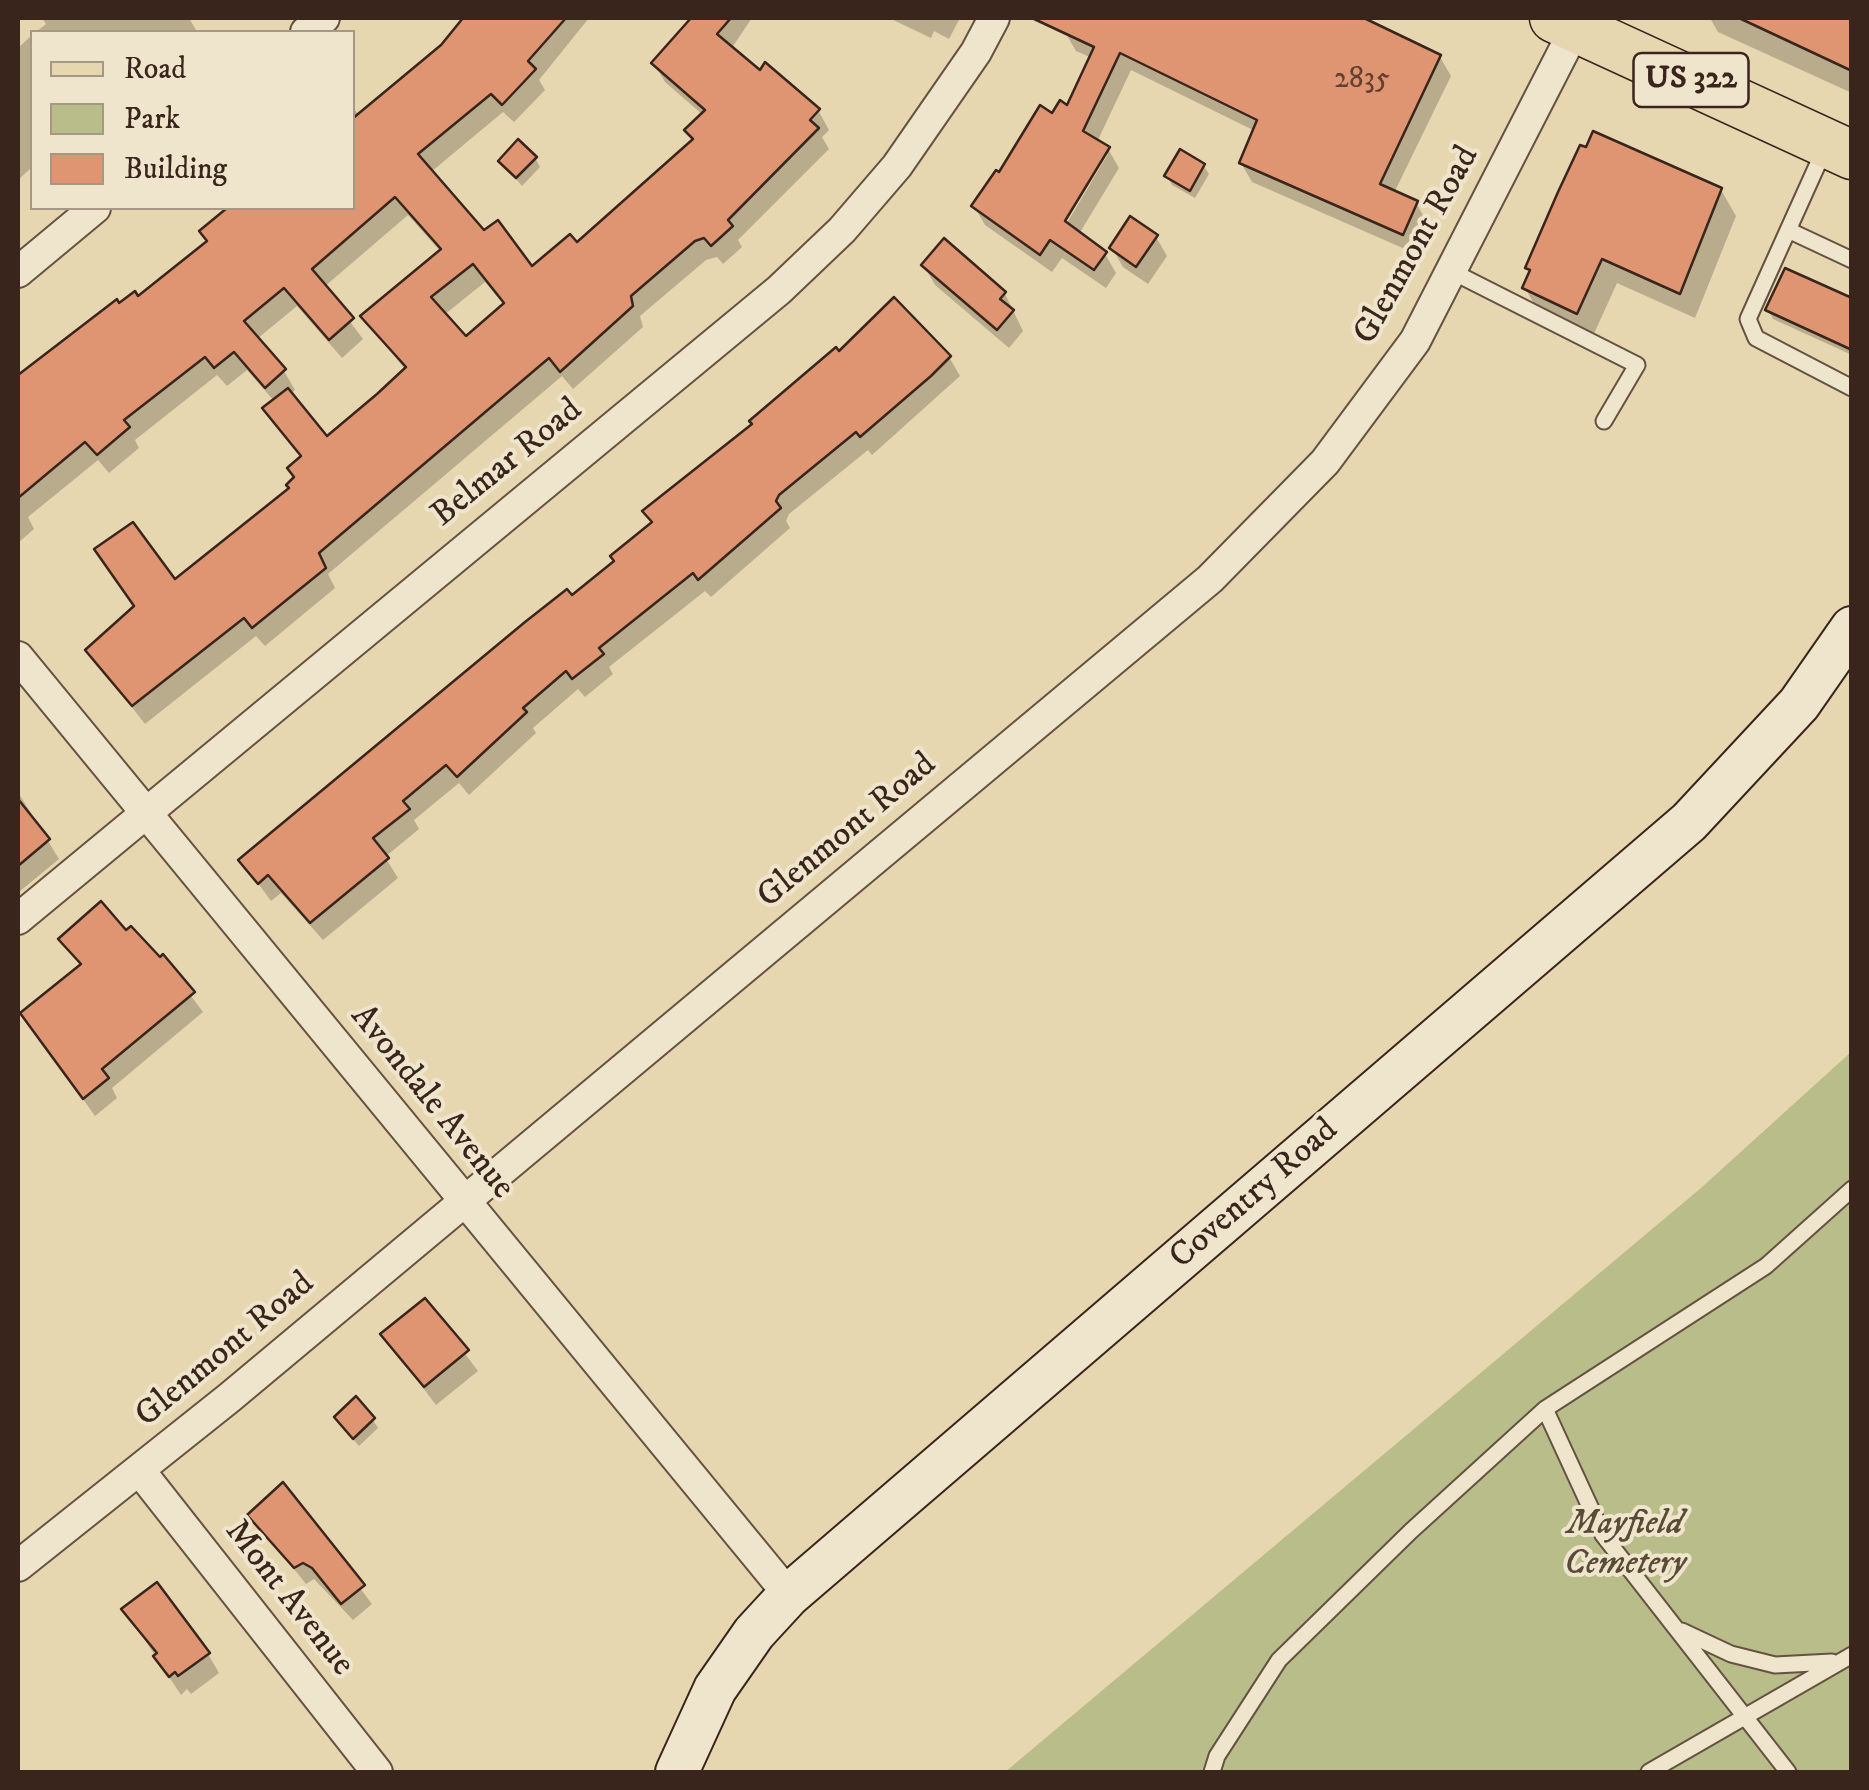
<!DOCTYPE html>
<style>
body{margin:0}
#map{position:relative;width:1869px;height:1790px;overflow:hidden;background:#e6d7b1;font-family:"IM FELL DW Pica",serif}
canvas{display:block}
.frame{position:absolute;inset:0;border:20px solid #3a251d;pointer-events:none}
.legend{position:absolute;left:30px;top:30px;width:325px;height:180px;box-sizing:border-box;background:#efe5cc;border:2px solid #a79886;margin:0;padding:12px 18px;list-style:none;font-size:30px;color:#3a251d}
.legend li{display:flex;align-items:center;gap:20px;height:50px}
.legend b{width:50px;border:2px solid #a79886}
</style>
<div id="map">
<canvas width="1869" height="1790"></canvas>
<div class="frame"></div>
<ul class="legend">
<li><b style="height:12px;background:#e6d7b1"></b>Road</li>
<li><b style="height:28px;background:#b9bd89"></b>Park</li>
<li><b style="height:28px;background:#df9572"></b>Building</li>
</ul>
</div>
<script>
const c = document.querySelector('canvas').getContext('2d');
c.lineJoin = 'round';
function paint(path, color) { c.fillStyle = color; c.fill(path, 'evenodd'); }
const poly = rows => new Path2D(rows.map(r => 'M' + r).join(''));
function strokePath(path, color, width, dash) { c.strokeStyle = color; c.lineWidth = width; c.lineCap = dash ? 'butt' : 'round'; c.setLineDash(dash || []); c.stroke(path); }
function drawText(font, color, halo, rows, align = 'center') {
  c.font = font + ' "IM FELL DW Pica",serif'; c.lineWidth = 8; c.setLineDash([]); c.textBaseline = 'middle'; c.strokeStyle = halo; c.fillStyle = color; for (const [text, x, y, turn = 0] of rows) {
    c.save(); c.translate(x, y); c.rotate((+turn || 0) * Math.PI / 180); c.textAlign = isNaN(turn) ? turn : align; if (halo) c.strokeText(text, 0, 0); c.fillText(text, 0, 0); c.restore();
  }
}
paint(poly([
 [1851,1052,1851,1772,1005,1772,1701,1188]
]), '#b9bd89');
paint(poly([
 [42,18,189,18,196,30,36,32,46,24],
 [469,18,589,18,539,80,545,90,514,122,503,112,431,172,484,234,532,270,576,245,694,142,688,130,703,115,665,82,654,63,693,18,752,18,731,49,818,110,829,130,822,137,829,149,738,240,742,247,723,264,717,257,706,260,640,316,643,327,573,389,562,376,328,574,335,588,265,646,256,636,145,724,88,651,291,490,302,459,266,409,275,402,247,370,227,386,217,375,135,440,139,448,109,473,98,460,28,517,34,529,18,543,18,394,33,381,26,370,51,349,54,352,118,307,138,300,253,208,352,208,352,107,360,116,442,47],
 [408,215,441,252,364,316,406,371,326,439,290,394,295,390,284,371,257,339,297,306,342,358,363,339,324,287],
 [485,282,505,306,466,340,444,315],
 [889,18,960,18,949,39,934,31,931,38],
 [1072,18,1358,18,1440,57,1451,76,1394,193,1416,203,1427,222,1414,253,1252,182,1241,163,1255,131,1131,70,1097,142,1108,149,1119,168,1079,234,1105,254,1116,273,1106,288,1062,258,1052,272,985,225,974,206,1053,116,1068,108,1092,58,1076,51,1065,32],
 [1102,154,1108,154,1061,233,1057,231],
 [1710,18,1852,18,1852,93,1718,32],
 [32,35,32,167,18,180,18,48],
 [535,158,540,167,522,186,501,161],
 [1203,165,1209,174,1195,198,1172,185,1167,176],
 [1721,190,1736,216,1695,318,1617,283,1592,338,1540,314,1525,288,1531,274,1528,268],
 [1156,237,1167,256,1148,284,1123,267,1112,248],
 [924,266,1005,294,1023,331,1009,348,935,285],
 [1852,301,1852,355,1773,319,1768,310],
 [839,354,949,357,960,376,872,455,868,450,789,514,786,521,790,528,711,597,705,591,609,667,613,674,585,697,578,689,533,728,536,733,469,795,459,783,414,820,419,829,385,857,398,878,323,940,281,893,271,901,241,860,617,563,653,525,645,512],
 [18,792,59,859,19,892,18,889],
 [126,934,159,960,162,957,203,1012,112,1088,117,1098,95,1116,23,1014,81,967,62,939],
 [425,1301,478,1371,436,1405,383,1335],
 [373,1420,378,1428,359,1446,342,1426],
 [283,1486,372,1604,353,1620,314,1579,306,1584,249,1513],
 [125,1610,208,1654,219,1673,191,1694,187,1689,181,1695]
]), '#0003');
const building = poly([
 [463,18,566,18,528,61,536,69,502,105,491,94,418,154,484,230,498,220,532,266,570,234,577,242,693,139,684,130,705,110,651,63,691,18,731,18,717,34,760,70,765,62,820,109,810,120,819,128,728,220,733,226,711,246,704,238,695,241,631,296,633,306,560,372,549,358,319,553,326,568,252,628,244,618,132,706,85,650,134,606,94,549,133,522,175,579,289,488,286,485,294,477,287,468,301,456,262,408,288,388,327,436,377,394,406,367,360,316,441,249,395,197,312,269,354,318,329,340,284,288,244,321,286,369,265,388,234,352,214,368,205,357,124,420,130,427,97,455,85,442,18,498,18,375,117,299,119,303,135,291,138,296,207,241,199,231,227,208,352,208,352,119,441,45,463,18],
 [473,264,504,303,466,336,431,297,473,264],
 [1032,18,1364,18,1441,55,1380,184,1418,201,1403,235,1239,163,1257,120,1120,53,1083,131,1110,147,1065,221,1107,252,1094,270,1050,240,1040,255,971,206,996,170,999,172,1040,105,1052,113,1060,100,1067,105,1094,47,1032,18],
 [1739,18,1852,18,1852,71,1818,55,1739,18],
 [1593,131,1722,188,1680,294,1602,259,1577,314,1522,288,1530,270,1525,268,1558,192,1580,145,1586,147,1593,131],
 [518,139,537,157,516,178,498,161,518,139],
 [1180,149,1205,164,1190,191,1164,176,1180,149],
 [1130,216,1158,235,1136,267,1109,248,1130,216],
 [944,238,1006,292,1000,299,1014,310,997,330,921,265,944,238],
 [1785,268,1852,298,1852,350,1765,310,1785,268],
 [894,297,951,356,931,376,860,437,856,432,779,495,776,501,781,508,698,580,693,573,599,648,604,654,572,679,566,671,523,708,527,712,457,777,446,765,403,801,410,809,373,838,389,858,310,923,268,875,258,884,238,860,525,622,567,589,572,595,614,561,610,556,652,522,642,511,752,424,749,421,836,347,839,351,894,297],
 [18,799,50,839,18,866,18,799],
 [101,901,126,930,131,926,160,957,163,954,195,992,102,1069,109,1078,83,1099,20,1013,81,964,58,939,101,901],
 [425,1298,469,1350,424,1387,380,1334,425,1298],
 [356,1396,375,1418,353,1439,334,1417,356,1396],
 [283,1482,365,1585,341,1604,312,1568,303,1563,294,1568,247,1515,283,1482],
 [157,1582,210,1653,178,1676,175,1672,169,1677,153,1656,157,1653,121,1609,157,1582]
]);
paint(building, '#df9572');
strokePath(building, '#3a251d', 2.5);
const lane = poly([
 [1825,148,1748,319,1756,338,1852,388],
 [1788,230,1852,260],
 [1451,271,1637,365,1604,421],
 [1545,1409,1603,1535,1788,1772],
 [1682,1631,1731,1654,1775,1665,1832,1662],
 [1212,1772,1217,1756,1279,1660,1411,1531,1545,1409,1766,1266,1852,1189],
 [1649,1772,1852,1655]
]);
const street = poly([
 [306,32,324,18],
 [18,272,95,208],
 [18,657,789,1595],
 [18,919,779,290,842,230,897,166,976,52,994,18],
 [140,1471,377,1772],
 [18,1566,229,1398,1210,579,1325,462,1415,341,1576,27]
]);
const secondary = poly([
 [677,1772,715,1689,754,1633,789,1595,1689,822,1799,704,1852,628]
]);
const primary = poly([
 [1554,18,1852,155]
]);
strokePath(lane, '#655242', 19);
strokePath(street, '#655242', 34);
strokePath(secondary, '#3a251d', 46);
strokePath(primary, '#3a251d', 51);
strokePath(lane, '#efe5cc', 15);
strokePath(street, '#efe5cc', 30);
strokePath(secondary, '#efe5cc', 42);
strokePath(primary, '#e6d7b1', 48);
drawText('30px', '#634132', null, [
 ["2835",1362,81]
]);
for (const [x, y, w] of [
 [1691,80,115]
]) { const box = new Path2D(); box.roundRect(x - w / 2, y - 27, w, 54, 8); c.fillStyle = '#efe5cc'; c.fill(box); strokePath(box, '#3a251d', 2.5); }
drawText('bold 32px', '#3a251d', null, [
 ["US 322",1691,80]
]);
drawText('35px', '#3a251d', '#efe5cc', [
 ["Glenmont Road",1418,246,-61],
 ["Belmar Road",508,464,-39],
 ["Glenmont Road",848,832,-40],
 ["Avondale Avenue",431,1103,51],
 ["Coventry Road",1255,1195,-41],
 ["Glenmont Road",226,1351,-40],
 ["Mont Avenue",288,1599,52]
]);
drawText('italic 35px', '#5a4b38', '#efe5cc', [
 ["Mayfield",1625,1526],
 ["Cemetery",1625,1566]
]);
</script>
